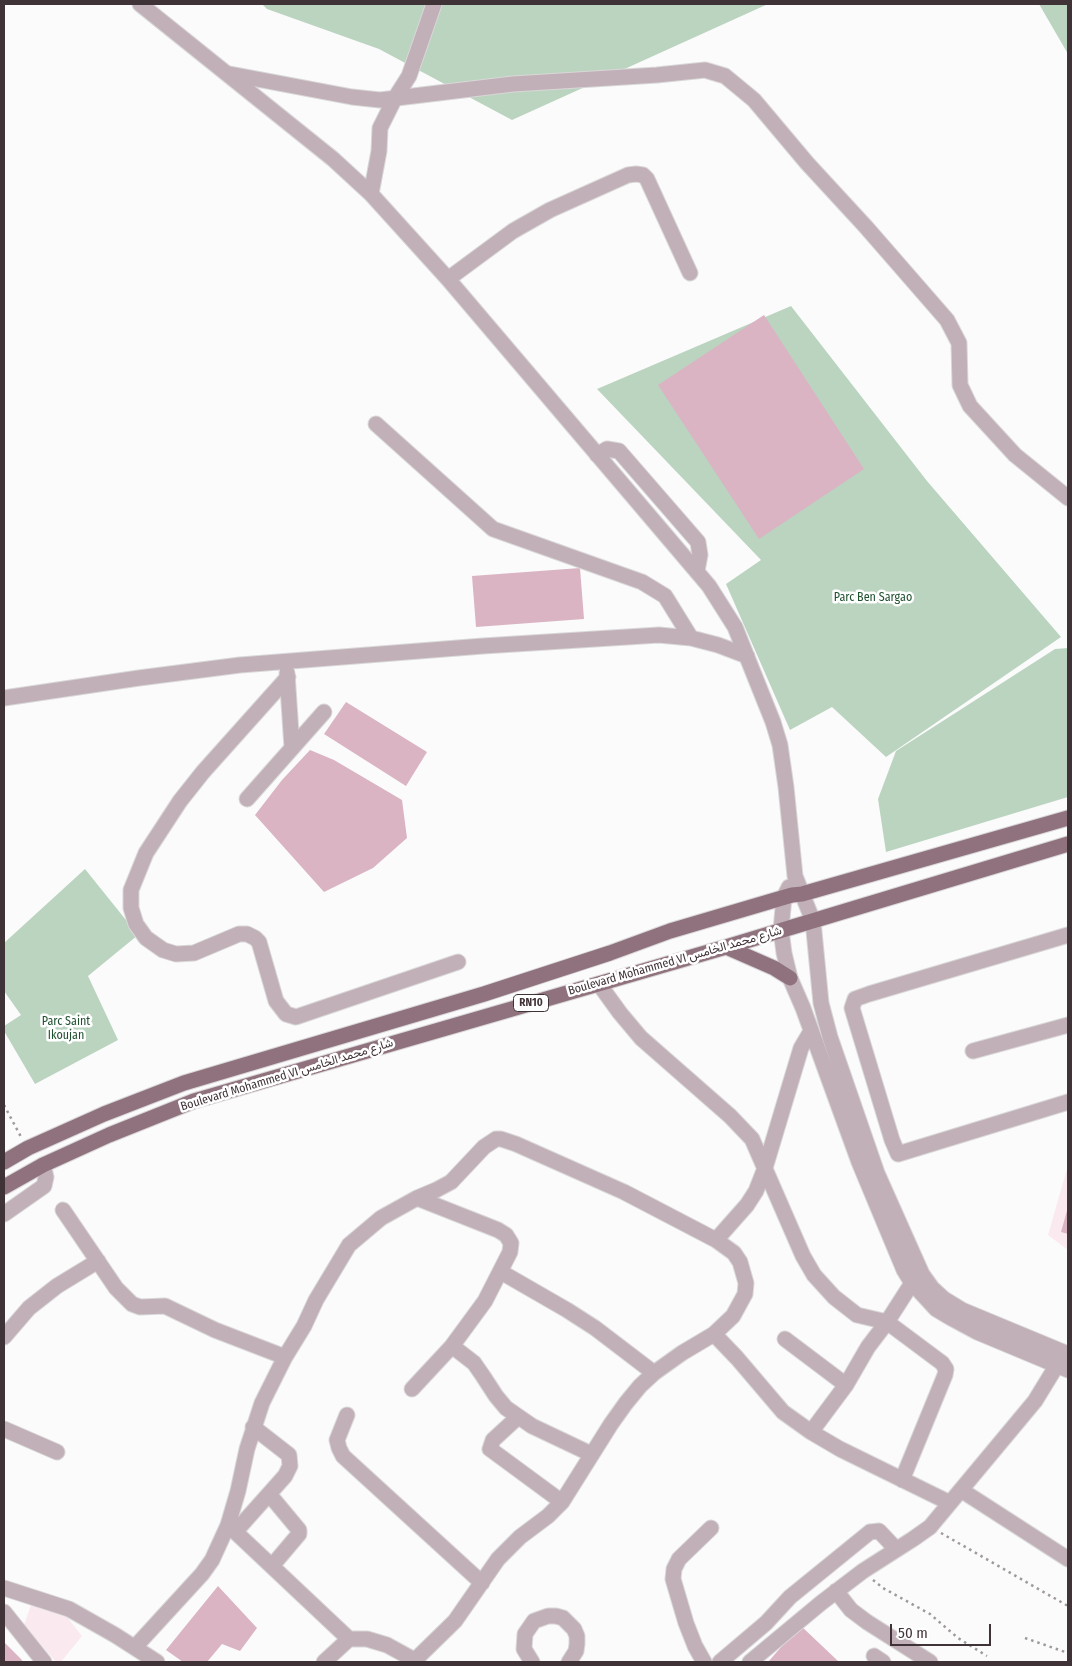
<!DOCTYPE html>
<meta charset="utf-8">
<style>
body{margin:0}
#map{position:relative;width:1072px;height:1666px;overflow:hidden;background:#fbfbfb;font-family:"Fira Sans Condensed",sans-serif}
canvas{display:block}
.frame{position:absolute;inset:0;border:5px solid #403338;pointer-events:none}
.scale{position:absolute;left:890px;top:1624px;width:101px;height:22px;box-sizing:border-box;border:2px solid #403338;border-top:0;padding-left:6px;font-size:15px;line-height:18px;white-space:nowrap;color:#403338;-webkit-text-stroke:4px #fff;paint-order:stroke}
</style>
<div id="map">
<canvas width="1072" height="1666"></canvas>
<div class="frame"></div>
<div class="scale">50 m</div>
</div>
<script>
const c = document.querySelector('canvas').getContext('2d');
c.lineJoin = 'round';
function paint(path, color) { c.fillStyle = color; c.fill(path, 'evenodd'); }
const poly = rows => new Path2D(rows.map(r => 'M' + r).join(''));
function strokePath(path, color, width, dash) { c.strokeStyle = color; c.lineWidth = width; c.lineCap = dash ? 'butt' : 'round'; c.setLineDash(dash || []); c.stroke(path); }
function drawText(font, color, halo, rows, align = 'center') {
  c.font = font + ' "Fira Sans Condensed",Vazirmatn,sans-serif'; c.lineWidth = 5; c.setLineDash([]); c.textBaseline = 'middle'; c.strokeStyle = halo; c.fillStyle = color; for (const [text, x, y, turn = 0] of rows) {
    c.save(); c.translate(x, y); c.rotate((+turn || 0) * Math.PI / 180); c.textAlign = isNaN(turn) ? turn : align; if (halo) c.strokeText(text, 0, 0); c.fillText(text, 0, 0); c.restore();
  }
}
paint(poly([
 [1068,1165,1068,1250,1048,1235],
 [31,1605,63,1612,82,1636,61,1662,56,1662,24,1625]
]), '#fbe9f0');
paint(poly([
 [262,4,768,4,512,120,379,49,267,9],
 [1039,4,1068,4,1068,54],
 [791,306,927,481,1061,637,886,757,832,707,790,730,726,584,761,560,597,389],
 [1068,648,1068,797,886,852,878,799,896,751,1055,649],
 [85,869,138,935,88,976,118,1040,35,1084,4,1031,4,1026,21,1015,4,991,4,943]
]), '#bbd4c0');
paint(poly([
 [764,315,864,469,759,539,658,385],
 [580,568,584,619,476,627,472,576],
 [346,702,427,752,406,786,324,734],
 [310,750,334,760,402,800,407,838,373,868,324,892,255,815,282,780],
 [1068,1207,1068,1234,1061,1232],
 [218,1586,257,1628,240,1651,222,1644,207,1662,183,1662,166,1650],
 [800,1625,838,1661,837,1662,771,1662,769,1661],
 [4,1642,21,1659,23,1662,4,1662]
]), '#dab4c3');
const minor = poly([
 [140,4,333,159,371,194,448,279,709,586,735,627,773,722,780,745,786,787,795,876,813,921,821,1003,830,1037,877,1173,922,1274,932,1288,944,1299,962,1310,1068,1354],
 [230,74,352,97,380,100,513,84,657,75,705,70,725,76,754,100,807,163,866,227,947,320,959,343,960,385,970,406,1015,455,1068,498],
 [371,194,379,151,380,128,395,98,409,76,434,4],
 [448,279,513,231,550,210,628,175,636,174,643,175,647,179,690,273],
 [376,424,493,529,642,582,665,596,691,638],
 [597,455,607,449,619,451,698,542,700,555,697,571],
 [287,673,292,748],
 [288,677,203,772,180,801,146,853,131,890,131,908,136,924,146,938,163,950,176,954,194,953,239,934,247,934,255,938,259,942,276,1001,286,1014,296,1017,458,962],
 [4,698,139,678,240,665,483,646,659,635,691,638,718,645,747,656],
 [247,799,324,712],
 [789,887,784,897,781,930,784,953,790,978,803,1008,859,1162,904,1270,912,1283,936,1309,951,1318,977,1332,1068,1370],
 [1068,935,869,994,855,999,852,1008,892,1140,898,1154,1068,1102],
 [599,984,620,1013,641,1038,730,1116,752,1139,803,1256,814,1275,834,1297,857,1315,887,1322,942,1363,946,1369,945,1375,902,1480],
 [973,1051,1068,1025],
 [417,1198,498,1230,506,1235,511,1243,510,1252,485,1301,452,1346],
 [63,1210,116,1288,132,1304,140,1307,165,1306,215,1330,285,1357],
 [4,1214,44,1186,46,1177,43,1165],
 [716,1240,747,1205,756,1191,765,1168,801,1048,811,1031],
 [501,1272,567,1310,595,1328,654,1373],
 [714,1334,737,1358,783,1412,811,1432,840,1449,950,1503],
 [4,1337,29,1308,57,1286,98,1261],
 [785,1339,846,1385],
 [412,1389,452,1346,474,1363,483,1376,496,1396,506,1408,532,1426,591,1454],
 [347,1415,337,1440,339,1448,343,1456,482,1583],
 [518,1417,493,1440,490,1449,562,1502],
 [4,1429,57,1452],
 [811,1432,846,1385,868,1347,887,1322,912,1283],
 [961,1490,1068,1559],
 [269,1494,299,1530,299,1534,277,1560],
 [228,1525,349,1639],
 [235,1532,285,1476,290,1466,289,1455,253,1427],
 [4,1588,69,1609,115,1635,157,1662],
 [836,1591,851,1610,867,1622,930,1662],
 [4,1612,44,1662],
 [135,1647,202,1574,212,1560,228,1525,238,1491,247,1449,262,1403,285,1357,304,1326,316,1300,349,1245,381,1218,417,1198,436,1190,451,1182,484,1147,496,1139,501,1139,516,1144,624,1192,716,1240,734,1253,740,1262,746,1283,745,1294,733,1316,714,1334,682,1353,654,1373,640,1386,626,1403,611,1424,562,1502,548,1516,520,1537,498,1559,455,1621,415,1660],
 [874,1656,883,1662],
 [324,1662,349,1639,367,1639,387,1645,418,1662],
 [532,1662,524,1649,525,1634,534,1621,548,1616,556,1616,563,1618,574,1629,577,1636,577,1644,576,1651,569,1662],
 [704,1662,695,1646,686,1623,673,1579,674,1569,679,1559,711,1528],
 [720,1662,766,1623,790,1597,870,1532,879,1531,896,1549],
 [750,1662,821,1603,863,1571,913,1539,930,1527,1035,1401,1057,1365]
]);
const major = poly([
 [726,947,774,968,790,978],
 [4,1162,28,1148,104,1114,184,1083,484,994,610,953,670,931,792,895,802,894,1068,818],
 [4,1187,43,1165,109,1135,194,1101,726,947,1068,844]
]);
strokePath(minor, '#d9d7d8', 17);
strokePath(major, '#d9d7d8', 17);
strokePath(poly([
 [4,1105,21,1137],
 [941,1533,1068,1606],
 [873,1580,883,1588,930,1614,958,1638,987,1656],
 [1025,1638,1068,1653]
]), '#9f999b', 2.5, [2.5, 4]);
strokePath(minor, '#c1b0b7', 15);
strokePath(major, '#90727e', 15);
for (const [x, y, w] of [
 [531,1003,35]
]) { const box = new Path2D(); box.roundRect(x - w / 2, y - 8.5, w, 17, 4); c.fillStyle = '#fff'; c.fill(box); strokePath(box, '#403338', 1); }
drawText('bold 11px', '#403338', null, [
 ["RN10",531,1003]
]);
drawText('12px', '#20512f', '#fff', [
 ["Parc Ben Sargao",873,598],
 ["Parc Saint",66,1022],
 ["Ikoujan",66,1036]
]);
drawText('12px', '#403338', '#fff', [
 ["Boulevard Mohammed VI شارع محمد الخامس",675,961,-16],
 ["Boulevard Mohammed VI شارع محمد الخامس",287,1075,-17]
]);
</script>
